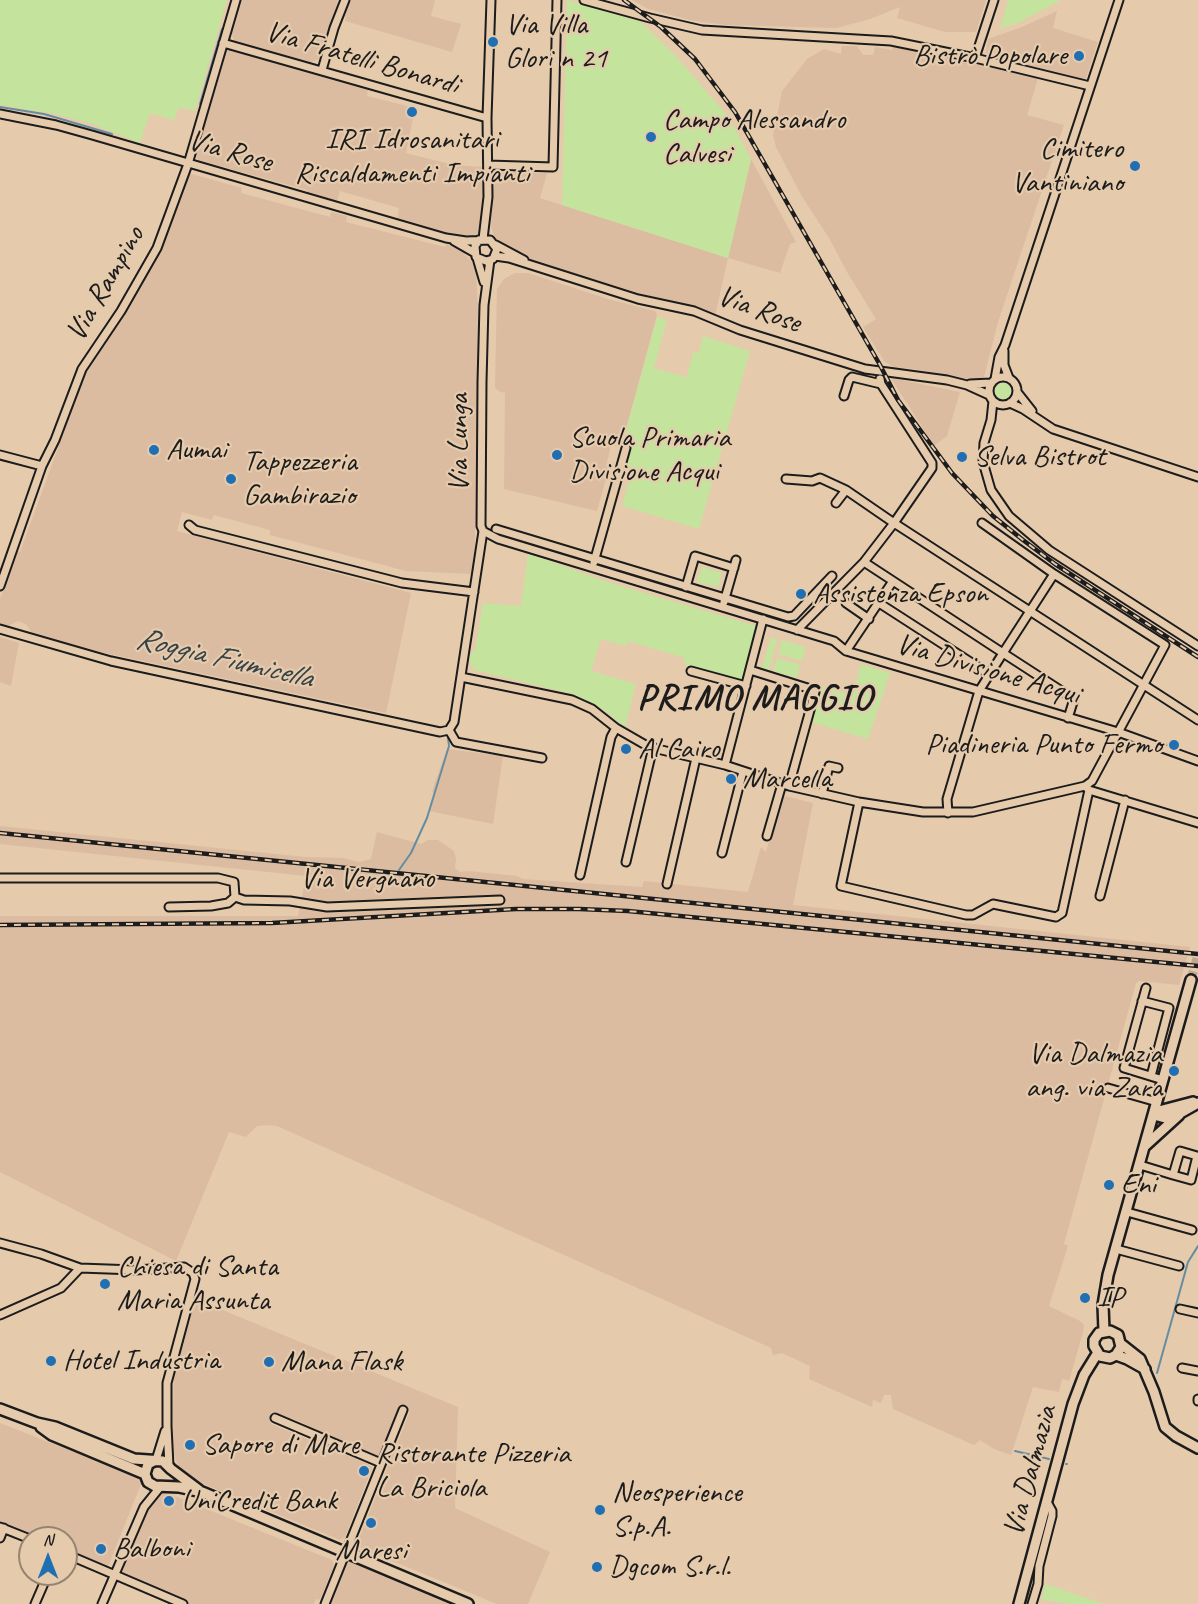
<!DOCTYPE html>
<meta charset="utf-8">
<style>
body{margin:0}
#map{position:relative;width:1198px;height:1604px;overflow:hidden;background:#e5caac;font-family:Caveat,sans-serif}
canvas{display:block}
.north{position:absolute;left:18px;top:1526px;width:60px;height:60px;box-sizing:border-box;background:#e5caac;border:2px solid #958472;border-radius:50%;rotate:0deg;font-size:16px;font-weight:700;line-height:24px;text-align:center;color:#1c1c1c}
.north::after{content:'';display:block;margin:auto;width:21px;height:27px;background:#1f6fb2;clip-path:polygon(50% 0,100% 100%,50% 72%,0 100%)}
</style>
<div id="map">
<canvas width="1198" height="1604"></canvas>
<div class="north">N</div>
</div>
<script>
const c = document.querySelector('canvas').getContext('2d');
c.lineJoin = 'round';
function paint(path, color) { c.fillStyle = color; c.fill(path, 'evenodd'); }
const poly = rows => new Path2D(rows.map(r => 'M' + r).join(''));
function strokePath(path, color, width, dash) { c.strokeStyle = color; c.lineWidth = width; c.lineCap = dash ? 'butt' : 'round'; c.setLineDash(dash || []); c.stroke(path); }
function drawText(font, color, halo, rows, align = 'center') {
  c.font = font + ' Caveat,sans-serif'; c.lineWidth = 4.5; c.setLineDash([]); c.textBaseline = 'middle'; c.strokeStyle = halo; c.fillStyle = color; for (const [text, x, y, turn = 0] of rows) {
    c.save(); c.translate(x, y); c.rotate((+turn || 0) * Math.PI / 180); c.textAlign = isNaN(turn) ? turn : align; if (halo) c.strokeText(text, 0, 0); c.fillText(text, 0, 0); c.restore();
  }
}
paint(poly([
 [240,0,338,0,320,58,310,63,234,41,231,31],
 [350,0,435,0,431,16,461,24,452,52,345,21,346,17,344,16],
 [632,0,986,0,976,32,945,32,897,18,900,7,870,19,836,28,726,25,694,21,648,9],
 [1057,11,1053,28,1098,42,1086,78,1082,80,993,58,986,53,988,39,1022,27],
 [842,46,857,46,863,55,873,55,875,47,892,50,893,47,1039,75,1027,115,1064,125,998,322,984,377,980,380,962,380,914,369,895,368,884,361,863,327,876,319,847,272,829,238,801,195,776,147,773,135,782,91,807,59,824,49,841,54],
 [225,47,368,88,367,96,415,108,406,153,453,165,485,167,484,213,479,233,476,236,465,239,397,220,399,208,340,191,337,201,307,193,307,190,198,160,196,155],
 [751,159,796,242,790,244,780,273,728,258,715,316,710,312,682,303,658,299,527,259,523,255,500,245,493,234,491,226,492,172,547,173,540,198,728,258],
 [188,173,242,188,241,193,330,217,331,212,347,216,346,222,445,247,447,244,463,252,473,264,476,271,478,312,475,552,471,574,406,571,270,535,270,530,214,515,212,520,182,512,177,531,411,593,386,713,58,643,34,636,26,624,18,621,6,627,0,625,0,599,17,551,20,552,87,369,129,306,148,273,166,237,164,235,166,230,169,231],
 [515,273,528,273,608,299,655,311,657,315,621,447,611,445,606,466,609,468,597,511,504,489,505,393,498,391,495,387,497,289,504,279],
 [891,378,960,392,947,436,934,446],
 [0,637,19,643,11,686,0,682],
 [447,749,503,756,493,824,429,811,434,794,432,791],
 [781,795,813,803,793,905,1190,947,1179,985,1139,981,1136,983,1064,1244,1068,1246,1049,1306,1080,1321,1084,1325,1083,1332,1069,1381,1062,1379,1059,1392,1033,1387,1011,1455,994,1449,980,1440,974,1445,893,1409,891,1395,884,1395,881,1403,873,1400,872,1407,809,1379,810,1366,782,1353,773,1355,771,1348,277,1126,268,1125,257,1126,246,1137,229,1132,176,1261,0,1172,0,916,298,916,306,876,0,844,0,826,306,857,343,858,359,862,371,859,377,832,421,844,428,840,438,840,454,851,456,860,455,868,460,872,469,871,517,876,523,879,642,887,644,881,748,892,761,847,766,852],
 [196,1299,458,1407,455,1508,550,1552,528,1604,497,1604,356,1546,410,1411,400,1407,380,1454,378,1456,306,1428,305,1424,291,1418,287,1420,274,1416,271,1424,368,1464,372,1468,345,1537,340,1540,194,1480,184,1474,177,1464,172,1446,174,1374],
 [0,1423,143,1479,108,1567,66,1551,66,1538,40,1536,35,1538,0,1523],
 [157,1489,332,1560,334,1565,320,1600,316,1599,314,1604,190,1604,121,1575],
 [348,1560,453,1604,328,1604]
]), '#dcbca1');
paint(poly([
 [0,0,227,0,195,111,179,107,174,120,150,113,140,143,90,123,55,114,0,105],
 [567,0,641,22,675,55,727,115,751,159,728,258,562,205],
 [1008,0,1061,0,1020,22,1000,29],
 [657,317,667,320,654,368,687,377,693,352,699,353,703,336,750,351,699,529,622,506,632,471,625,469,631,448,622,445],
 '995 391a8 8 0 1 1 16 0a8 8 0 1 1-16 0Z',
 [528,553,604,581,756,626,742,681,684,664,685,658,628,641,626,646,601,639,591,671,636,684,625,727,601,708,573,694,474,670,471,665,469,655,472,655,472,651,475,651,483,603,521,606],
 [702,567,722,573,718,587,697,582],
 [771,637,777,639,769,670,762,668],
 [782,640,806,647,802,661,778,654],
 [777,658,800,665,797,678,773,671],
 [861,664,890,673,868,739,811,722,822,686,849,694,852,682,856,683],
 [1046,1584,1104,1604,1069,1604,1041,1599]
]), '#c4e49d');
strokePath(poly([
 [200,104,222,29],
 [0,107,44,114,112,134],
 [94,653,250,687],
 [399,870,411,853,427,818,449,746,448,738],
 [1157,1373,1188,1262,1198,1246],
 [1015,1451,1049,1459],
 [1066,1464,1067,1464]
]), '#658da0', 2);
strokePath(poly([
 [1191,980,1198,955]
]), '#bda78f', 9, [9, 4.5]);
const street = poly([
 [584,0,650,18,702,30,891,41,975,58,1090,86],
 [223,43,487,118],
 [975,58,994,0],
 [322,70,334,28,345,0],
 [0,114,56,125,92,135,446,238,466,241,490,240,497,249,493,259,486,261,476,257,475,246,479,240],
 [488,165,553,167,557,0],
 [483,239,488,197,487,118,491,0],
 [454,241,475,253],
 [496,245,524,260],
 [495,256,509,258,638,299,694,311,740,330,865,369,947,380,967,385,989,395],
 [477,258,484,282],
 [1004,351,1004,365,1009,378],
 '989 391a14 14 0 1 1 28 0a14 14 0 1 1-28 0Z',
 [995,379,999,357,1005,345,1119,0],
 [970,384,991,383],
 [1017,392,1032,411],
 [844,396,849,380,852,377,881,384],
 [993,401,991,420,984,443,983,462,991,490,1009,516,1049,550,1198,646],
 [1010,403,1023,409,1053,429,1198,477],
 [0,455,42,466],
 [786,479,812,481,820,478,846,490,894,523,932,468,932,463,881,384,880,379],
 [836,503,846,490],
 [189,525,195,530,402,583,474,592],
 [496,529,788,617,794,616,832,576],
 [483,531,498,539,834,641,846,651,1118,732,1198,761],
 [594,562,626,448],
 [864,562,1003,653,1054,574],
 [0,586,42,466,55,440,82,369,121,311,157,248,188,164,236,0],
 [686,587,695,556,734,568],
 [724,602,736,560],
 [846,603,869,619],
 [879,603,989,674],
 [0,629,111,661,440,732,449,730],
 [797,630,864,562,894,523,1198,720],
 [846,651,893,581],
 [750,670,814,690,815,692,789,786],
 [691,671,746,686],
 [461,677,572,700,592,709,616,728,649,747,725,765,789,786,859,802,923,812,973,812,1085,786,1092,781,1165,645,1054,574,982,523],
 [449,730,454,722,483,531,481,526,482,382,484,305,490,260],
 [449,730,456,742,542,758],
 [725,765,763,619],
 [1089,790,1198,823],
 [822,794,829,766,838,768],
 [859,802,841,886,966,915,973,915,993,904,1056,917,1062,913,1089,790,1085,786],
 [948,813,947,799,979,691,1003,653,1074,699,1068,718],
 [767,836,782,784],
 [722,853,743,771],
 [626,862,653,747],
 [580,875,611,737,616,728],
 [0,878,218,878,234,882,235,897,228,903,211,906,169,907],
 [667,884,696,758],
 [1100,896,1125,800],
 [235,897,244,900,290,901,327,907,500,900],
 [1146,988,1124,1068,1163,1080],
 [1142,1001,1169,1008,1151,1076],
 [1108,1088,1157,1102],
 [1140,1165,1173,1175,1191,1180,1197,1156,1180,1151,1173,1175],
 [1127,1212,1192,1230],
 [0,1243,41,1254,80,1268],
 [1116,1249,1179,1266],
 [1180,1309,1198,1313],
 [0,1315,61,1288,80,1268,135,1270,184,1267,193,1273,195,1279,167,1383,167,1426,169,1466],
 [1182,1368,1198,1371],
 [1198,1401,1198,1399],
 [275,1418,381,1463],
 [156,1460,165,1431],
 [0,1527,30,1539],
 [0,1538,4,1528],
 [66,1554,183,1604],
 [35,1604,48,1574],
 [102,1604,144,1507,161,1486],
 [325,1604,403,1410],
 [1032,1604,1038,1584,1039,1566,1052,1516,1052,1511,1047,1502]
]);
const secondary = poly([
 [1155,1112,1193,1102],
 [1154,1115,1165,1118,1175,1116,1198,1103],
 [1145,1146,1179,1115],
 [1104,1331,1103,1305,1108,1275,1191,980],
 [1121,1344,1140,1359,1154,1392,1165,1427,1176,1436,1198,1448],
 [1116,1355,1121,1347,1118,1335,1110,1331,1099,1333,1094,1340,1094,1346,1100,1356,1110,1358,1116,1355,1127,1359,1145,1369],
 [0,1409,37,1423,55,1427,134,1459,163,1461,171,1469,199,1490],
 [41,1427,52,1435,145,1474],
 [154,1461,148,1464,145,1474,148,1482,155,1486,179,1487,202,1492,468,1604],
 [1019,1604,1073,1404,1084,1375,1097,1354]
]);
strokePath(street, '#1c1c1c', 11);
strokePath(secondary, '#1c1c1c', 14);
strokePath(street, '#e5caac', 7);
strokePath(secondary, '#e5caac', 9);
const rail = poly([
 [624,0,661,27,695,59,735,112,880,365,898,400,952,473,993,516,1023,540,1055,564,1198,657],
 [0,833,1198,954],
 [0,925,272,923,516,909,579,909,628,911,1198,966]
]);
strokePath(rail, '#1c1c1c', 4.5);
strokePath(rail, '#e5caac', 2, [7]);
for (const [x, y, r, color] of [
 [493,42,6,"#1f6fb2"],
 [1079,56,6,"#1f6fb2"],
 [412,112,6,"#1f6fb2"],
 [651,137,6,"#1f6fb2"],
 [1135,166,6,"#1f6fb2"],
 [154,450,6,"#1f6fb2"],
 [557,455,6,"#1f6fb2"],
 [962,457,6,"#1f6fb2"],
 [231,479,6,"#1f6fb2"],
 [801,594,6,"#1f6fb2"],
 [1174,745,6,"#1f6fb2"],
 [626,749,6,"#1f6fb2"],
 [731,779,6,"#1f6fb2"],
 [1174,1071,6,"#1f6fb2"],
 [1109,1185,6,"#1f6fb2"],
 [105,1284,6,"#1f6fb2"],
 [1085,1298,6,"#1f6fb2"],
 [51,1361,6,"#1f6fb2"],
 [269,1362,6,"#1f6fb2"],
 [190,1445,6,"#1f6fb2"],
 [364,1471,6,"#1f6fb2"],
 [169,1501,6,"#1f6fb2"],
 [600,1510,6,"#1f6fb2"],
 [371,1523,6,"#1f6fb2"],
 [101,1549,6,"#1f6fb2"],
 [597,1567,6,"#1f6fb2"]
]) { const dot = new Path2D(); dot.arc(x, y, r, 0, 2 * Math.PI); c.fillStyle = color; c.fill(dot); strokePath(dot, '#e5caac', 2); }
drawText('30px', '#1c1c1c', '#e5caac', [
 ["Via Villa",505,25],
 ["Glori n 21",505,59],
 ["Bistrò Popolare",1067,56,"right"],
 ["Campo Alessandro",663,120],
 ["Calvesi",663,154],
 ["IRI Idrosanitari",412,140,"center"],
 ["Riscaldamenti Impianti",412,174,"center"],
 ["Cimitero",1123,149,"right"],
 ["Vantiniano",1123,183,"right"],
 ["Scuola Primaria",569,438],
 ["Divisione Acqui",569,472],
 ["Aumai",166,450],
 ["Selva Bistrot",974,457],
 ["Tappezzeria",243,462],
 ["Gambirazio",243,496],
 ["Assistenza Epson",813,594],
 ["Piadineria Punto Fermo",1162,745,"right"],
 ["Al Cairo",638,749],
 ["Marcella",743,779],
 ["Via Dalmazia",1162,1054,"right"],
 ["ang. via Zara",1162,1088,"right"],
 ["Eni",1121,1185],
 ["Chiesa di Santa",117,1267],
 ["Maria Assunta",117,1301],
 ["IP",1097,1298],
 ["Hotel Industria",63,1361],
 ["Mana Flask",281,1362],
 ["Sapore di Mare",202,1445],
 ["Ristorante Pizzeria",376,1454],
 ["La Briciola",376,1488],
 ["Neosperience",612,1493],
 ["S.p.A.",612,1527],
 ["UniCredit Bank",181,1501],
 ["Balboni",113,1549],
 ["Maresi",371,1551,"center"],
 ["Dgcom S.r.l.",609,1567]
], 'left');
drawText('30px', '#1c1c1c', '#e5caac', [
 ["Via Fratelli Bonardi",362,59,16],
 ["Via Rose",230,152,16],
 ["Via Rampino",106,284,-60],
 ["Via Rose",759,310,20],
 ["Via Lunga",459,443,-90],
 ["Via Divisione Acqui",988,670,16],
 ["Via Vergnano",367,879],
 ["Via Dalmazia",1031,1471,-75]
]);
drawText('italic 32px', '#344248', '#e5caac', [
 ["Roggia Fiumicella",224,659,13]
]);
c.letterSpacing = '1.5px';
drawText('bold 36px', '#1c1c1c', '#e5caac', [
 ["PRIMO MAGGIO",755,700]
]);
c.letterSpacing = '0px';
</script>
